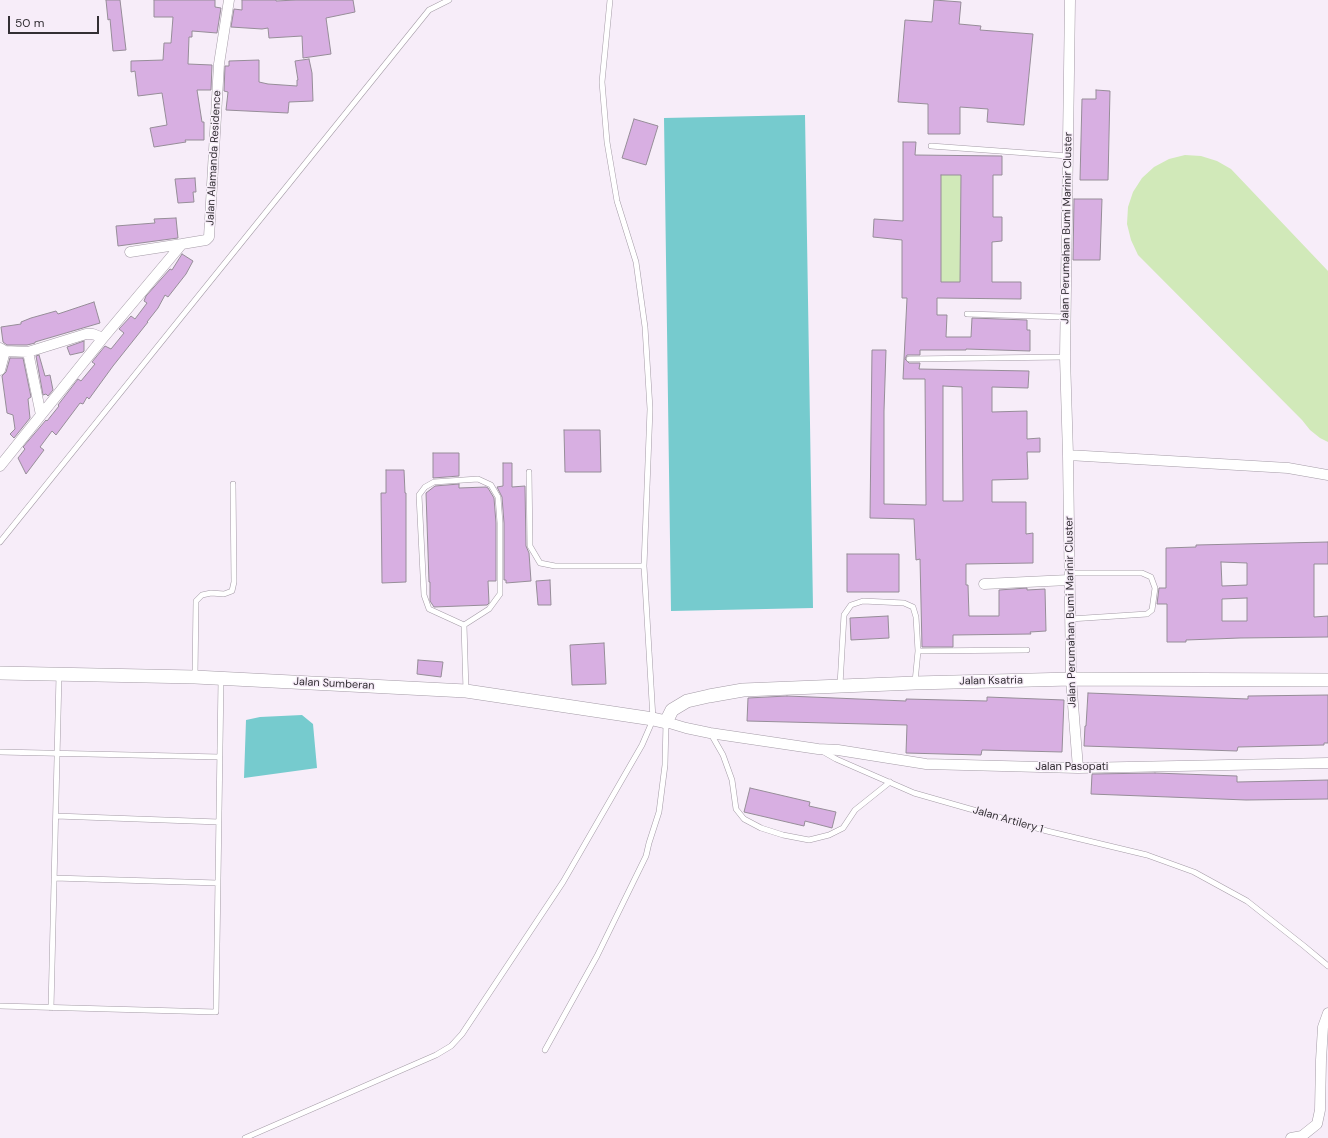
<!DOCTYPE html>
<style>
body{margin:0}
#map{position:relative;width:1328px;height:1138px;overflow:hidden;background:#f7edf9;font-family:"DM Sans",sans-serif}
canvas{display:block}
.scale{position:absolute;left:8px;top:16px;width:91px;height:18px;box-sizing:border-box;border:2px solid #332f34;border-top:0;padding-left:5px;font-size:12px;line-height:14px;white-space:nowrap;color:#332f34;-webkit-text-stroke:3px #f7edf9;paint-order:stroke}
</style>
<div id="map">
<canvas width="1328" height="1138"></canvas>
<div class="scale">50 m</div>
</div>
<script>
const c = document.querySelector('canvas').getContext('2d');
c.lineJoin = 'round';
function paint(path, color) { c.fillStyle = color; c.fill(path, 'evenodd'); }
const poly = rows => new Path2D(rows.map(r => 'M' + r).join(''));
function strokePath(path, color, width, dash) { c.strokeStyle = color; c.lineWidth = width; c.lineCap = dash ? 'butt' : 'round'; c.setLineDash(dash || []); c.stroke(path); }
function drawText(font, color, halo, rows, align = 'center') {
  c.font = font + ' "DM Sans",sans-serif'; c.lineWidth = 3; c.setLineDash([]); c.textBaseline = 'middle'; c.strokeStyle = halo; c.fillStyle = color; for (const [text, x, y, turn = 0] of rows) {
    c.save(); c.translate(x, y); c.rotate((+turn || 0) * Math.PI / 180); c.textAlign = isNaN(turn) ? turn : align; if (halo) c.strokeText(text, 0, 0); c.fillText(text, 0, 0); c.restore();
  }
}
paint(poly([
 [1185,155,1201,156,1217,161,1231,169,1328,271,1328,442,1320,438,1310,430,1302,420,1138,255,1131,240,1127,224,1128,207,1133,192,1142,178,1154,167,1169,159],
 [933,175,974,175,961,188,960,269,973,282,916,282,941,270,941,184,922,184]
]), '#d1e9b9');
paint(poly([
 [805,115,813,608,671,611,664,118],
 [302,715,313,724,317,768,244,778,246,720,260,717]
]), '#76cbce');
const building = poly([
 [106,0,120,0,126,50,113,51,110,19,108,20,106,0],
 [154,0,215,0,215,7,221,8,217,33,192,31,192,37,189,37,188,64,212,65,211,90,197,90,202,122,204,122,204,140,185,140,186,142,154,147,150,128,167,125,162,93,138,96,135,71,131,72,131,61,163,60,164,43,171,43,173,17,154,17,154,0],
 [242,0,276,0,276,1,296,0,353,0,355,12,326,18,331,54,303,58,302,36,269,38,268,28,262,29,231,27,234,9,242,10,242,0],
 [934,0,961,2,959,24,981,26,980,30,1033,34,1024,125,987,122,988,109,960,107,960,134,928,134,928,104,898,102,905,20,932,22,934,0],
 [309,59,312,73,313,101,289,102,288,113,226,110,228,92,224,91,225,66,229,66,229,61,259,60,259,82,268,84,297,86,297,80,298,80,295,61,309,59],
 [1096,90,1110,91,1108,180,1080,180,1082,99,1096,99,1096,90],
 [634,119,658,126,646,165,622,158,634,119],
 [903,142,916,142,915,155,1002,156,1002,175,993,175,993,217,1002,217,1002,241,992,242,992,282,1021,282,1021,299,937,298,937,315,947,315,946,337,971,337,972,318,1027,320,1027,330,1030,330,1030,351,966,349,966,350,920,350,920,355,907,355,905,359,909,363,920,363,919,369,1029,371,1028,388,992,387,992,412,1027,411,1027,439,1040,438,1040,452,1027,452,1028,479,992,480,992,502,1026,502,1026,534,1033,533,1033,563,966,564,966,585,968,585,969,616,999,616,999,590,1027,588,1027,590,1045,589,1046,631,1030,632,1031,634,953,635,953,647,922,647,920,559,916,560,914,519,870,518,872,350,886,350,884,411,884,504,926,505,925,379,903,379,907,298,902,298,902,240,873,237,874,219,903,221,903,142],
 [941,175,961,175,960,282,941,282,941,175],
 [943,386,962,387,963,501,943,501,943,386],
 [195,178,196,192,193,192,194,202,178,203,175,179,195,178],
 [1074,199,1102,199,1100,260,1073,260,1074,199],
 [176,218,178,238,118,246,116,226,155,223,154,219,176,218],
 [182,254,193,261,186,274,168,297,165,295,158,308,147,322,148,322,113,366,89,399,87,397,83,404,80,403,56,435,52,431,40,447,44,450,26,474,18,458,25,449,23,447,46,420,47,421,59,406,58,405,78,379,81,381,95,364,92,362,105,346,111,349,124,333,119,329,131,316,135,319,147,303,144,301,146,296,170,269,172,270,182,254],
 [94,302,100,323,35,342,35,343,27,345,7,345,3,342,1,327,21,324,21,322,31,318,56,311,58,314,94,302],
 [84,341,84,351,83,352,70,355,67,347,84,341],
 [39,355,45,376,50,375,53,390,48,396,46,394,43,395,36,356,39,355],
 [10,358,23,358,31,397,28,399,30,418,14,438,10,434,15,429,13,415,7,413,2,376,6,372,10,358],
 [564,430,600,430,601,472,565,472,564,430],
 [433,453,459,453,459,476,433,478,433,453],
 [503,463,512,463,512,487,525,486,526,546,529,553,531,581,506,583,506,580,504,580,504,523,502,497,497,487,503,486,503,463],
 [386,470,404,470,405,493,406,493,406,582,382,583,381,493,386,493,386,470],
 [459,484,459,488,486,487,488,488,494,498,496,523,496,581,488,581,489,603,487,605,434,607,430,601,430,582,429,582,426,493,435,486,459,484],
 [1328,542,1328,564,1314,564,1314,617,1328,616,1328,637,1240,638,1186,640,1186,642,1167,642,1167,604,1157,604,1159,588,1166,588,1166,548,1196,547,1196,545,1328,542],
 [1221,562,1247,563,1247,585,1222,586,1221,562],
 [1247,598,1247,621,1222,621,1222,599,1247,598],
 [847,554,899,554,899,592,847,592,847,554],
 [550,580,551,605,538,605,536,581,550,580],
 [888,616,889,638,851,640,850,618,888,616],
 [604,643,606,684,572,685,570,645,604,643],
 [418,660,443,662,441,677,417,674,418,660],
 [1088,693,1248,699,1248,696,1328,695,1328,743,1324,743,1324,745,1238,747,1237,751,1084,746,1085,726,1086,726,1088,693],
 [787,696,906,701,906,699,987,701,987,697,1064,700,1062,752,982,750,981,755,906,753,907,725,747,721,748,698,787,696],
 [1155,773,1237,776,1237,782,1328,780,1328,799,1246,800,1091,794,1092,774,1155,773],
 [750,788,810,802,809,806,836,812,832,828,805,821,804,826,744,812,750,788]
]);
paint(building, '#d8afe2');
strokePath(building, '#968d98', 1);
const service = poly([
 [931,146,1068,156],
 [967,314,1065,317],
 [909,359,1065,357],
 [529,472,530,546,540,563,555,566,644,566],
 [0,542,429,10,449,0],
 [1069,573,1142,573,1151,577,1155,588,1152,610,1147,614,1070,619],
 [464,625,489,609,500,594,500,523,498,497,491,485,478,479,434,482,425,487,419,495,424,595,429,609,464,625,466,691],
 [918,651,1027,650],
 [195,676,196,601,202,595,211,593,224,594,232,591,234,582,233,484],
 [840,685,844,615,851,605,863,601,904,603,913,607,916,617,918,651,915,682],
 [711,734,723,755,732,780,736,809,744,819,761,828,783,835,809,840,829,835,843,828,855,810,890,782],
 [822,751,836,759,914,793,1047,831,1147,855,1194,872,1247,901,1304,946,1328,966],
 [0,752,220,757],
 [56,816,219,822],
 [54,878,218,883],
 [0,1006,216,1012,221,680],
 [51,1008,59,675],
 [545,1050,597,956,646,856,649,843,659,812,665,765,666,722],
 [245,1138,436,1055,451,1046,462,1034,563,882,642,745,652,722,653,719,644,566,650,409,645,327,636,262,617,201,607,142,602,82,610,0]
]);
const minor = poly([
 [1070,0,1065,357,1068,455,1071,679,1078,768],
 [130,252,182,244],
 [0,348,5,351,28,352,86,334,93,334,103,338],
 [28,352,41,415],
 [0,370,5,351],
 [1068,455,1288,468,1328,475],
 [0,466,103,338,182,244,206,240,209,237,219,64,229,0],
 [984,584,1069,580],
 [666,722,686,728,710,733,818,749,838,750,926,764,1078,768,1328,763],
 [1291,1138,1302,1136,1317,1124,1320,1110,1321,1060,1323,1027,1328,1013]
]);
const tertiary = poly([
 [0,673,195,677,466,691,653,719,666,722,672,710,687,701,709,696,743,690,915,683,1071,679,1328,680]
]);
strokePath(service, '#a49ba6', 6);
strokePath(minor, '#a49ba6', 11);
strokePath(tertiary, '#a49ba6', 14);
strokePath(service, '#fff', 5);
strokePath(minor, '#fff', 10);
strokePath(tertiary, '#fff', 13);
drawText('11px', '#332f34', '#f7edf9', [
 ["Jalan Alamanda Residence",214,158,-87],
 ["Jalan Perumahan Bumi Marinir Cluster",1067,228,-89],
 ["Jalan Perumahan Bumi Marinir Cluster",1071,612,-91],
 ["Jalan Ksatria",991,681,-1],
 ["Jalan Sumberan",334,684,3],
 ["Jalan Pasopati",1072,767],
 ["Jalan Artilery 1",1008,820,16]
]);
</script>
